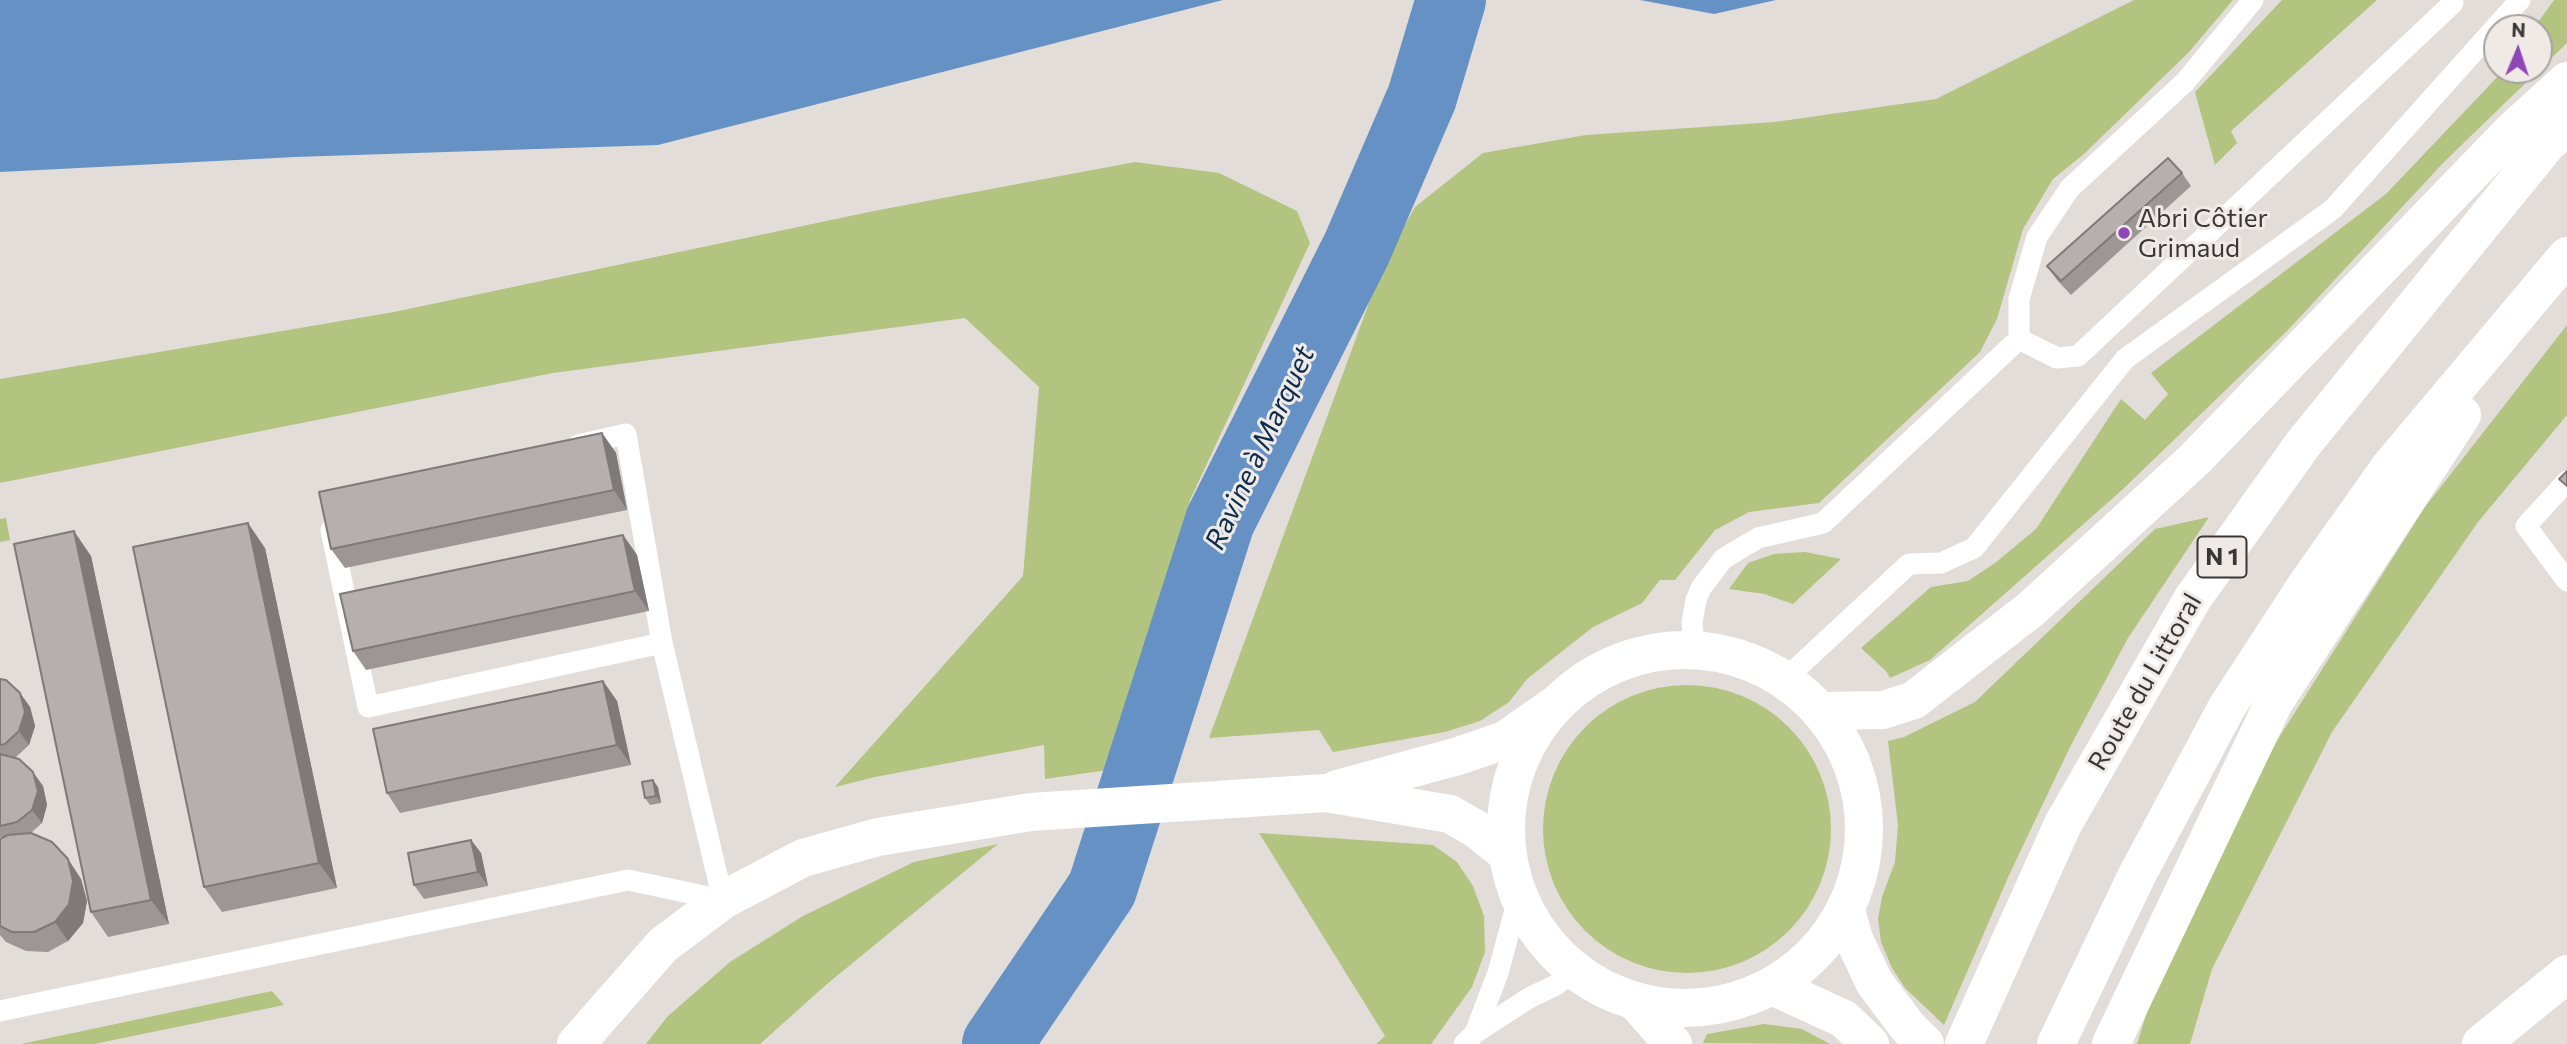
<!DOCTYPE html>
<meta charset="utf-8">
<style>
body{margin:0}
#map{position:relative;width:2567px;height:1044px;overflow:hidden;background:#e2ddd9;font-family:Commissioner,sans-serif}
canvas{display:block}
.north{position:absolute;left:2483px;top:14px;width:70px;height:70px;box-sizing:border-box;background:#efeae6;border:2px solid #a6a2a0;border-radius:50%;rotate:2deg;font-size:19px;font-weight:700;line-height:28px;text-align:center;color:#393736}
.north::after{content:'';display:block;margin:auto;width:24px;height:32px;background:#9146b8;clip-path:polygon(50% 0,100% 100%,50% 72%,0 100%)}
</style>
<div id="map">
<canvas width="2567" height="1044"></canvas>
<div class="north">N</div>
</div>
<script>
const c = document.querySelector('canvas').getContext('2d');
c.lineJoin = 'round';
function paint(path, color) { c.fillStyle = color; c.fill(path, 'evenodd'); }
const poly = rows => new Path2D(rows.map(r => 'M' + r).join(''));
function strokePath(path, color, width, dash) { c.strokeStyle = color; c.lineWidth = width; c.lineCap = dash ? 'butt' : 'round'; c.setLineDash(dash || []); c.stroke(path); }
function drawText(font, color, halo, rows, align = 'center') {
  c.font = font + ' Commissioner,sans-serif'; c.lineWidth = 6; c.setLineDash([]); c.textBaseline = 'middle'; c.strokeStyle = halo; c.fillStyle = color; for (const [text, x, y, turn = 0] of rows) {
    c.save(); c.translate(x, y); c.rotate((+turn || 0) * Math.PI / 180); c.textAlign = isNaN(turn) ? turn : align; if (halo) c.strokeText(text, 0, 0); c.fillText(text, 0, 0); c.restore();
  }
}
paint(poly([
 [2134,0,2233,0,2189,52,2084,154,2053,179,2023,229,1997,319,1980,352,1819,503,1749,512,1715,530,1675,580,1660,580,1642,603,1593,627,1527,679,1509,702,1480,721,1445,732,1333,752,1319,730,1209,738,1384,262,1415,207,1483,153,1586,135,1775,122,1936,99],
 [2282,0,2377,0,2231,131,2237,143,2215,165,2195,92],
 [2554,0,2567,0,2567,43,2539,70,2539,28,2534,28],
 [2504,70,2539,70,2444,162,2288,330,2122,490,1930,660,1890,678,1886,671,1861,648,1931,587,1968,581,1995,563,2036,529,2121,399,2145,420,2168,394,2151,373,2386,194],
 [1135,162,1219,173,1297,211,1310,243,1190,500,1122,768,1045,779,1044,745,875,777,835,787,1023,576,1039,387,965,318,553,373,0,483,0,379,394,312,874,211],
 [2567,325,2567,415,2478,522,2332,732,2212,969,2190,1044,2137,1044,2152,996,2228,834,2278,739,2425,507],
 [2209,517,2128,638,2070,747,2010,873,1944,1025,1905,988,1892,968,1881,942,1878,919,1882,897,1895,862,1898,825,1888,741,1904,737,1975,702,2155,529],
 [6,518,10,540,0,542,0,519],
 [1805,552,1841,559,1793,604,1764,594,1729,589,1748,563,1774,554],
 '1543 829a144 144 0 1 1 288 0a144 144 0 1 1-288 0Z',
 [1259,833,1433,845,1457,862,1473,886,1484,916,1485,952,1472,987,1431,1044,1376,1044,1385,1036],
 [998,844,827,984,760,1044,646,1044,667,1017,730,962,803,916,914,862],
 [272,991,284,1005,94,1044,21,1044],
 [1764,1024,1802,1029,1830,1044,1703,1043,1707,1034]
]), '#b3c380');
paint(poly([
 [0,0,1223,0,658,145,295,157,0,172],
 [1640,0,1776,0,1714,14]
]), '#6691c5');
strokePath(poly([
 [997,1044,1102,889,1220,521,1357,248,1422,97,1451,0]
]), '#6691c5', 70);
strokePath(poly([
 [2019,339,2057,358,2078,356,2453,3],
 [2567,481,2526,526,2567,581],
 [331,530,368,707,662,643],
 [1694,649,1692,623,1696,600,1701,588,1723,559,1758,538,1823,523,2019,339,2019,299,2037,237,2070,188,2185,82,2253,0],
 [1785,679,1909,564,1941,563,1974,548,2125,359,2333,209,2520,0],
 [0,1011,628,880,723,900,662,643,626,434,578,445],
 [1475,1033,1498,973,1518,899],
 [1464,1044,1475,1033,1529,998,1556,985,1574,970]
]), '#fff', 21);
strokePath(poly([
 [2481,1044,2567,974]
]), '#fff', 38);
strokePath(poly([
 [1337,789,1458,756,1505,740,1552,707],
 [576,1044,663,945,723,900,803,858,878,837,1031,812,1326,793,1450,814,1476,829,1506,853]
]), '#fff', 38);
strokePath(poly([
 '1506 829a179 179 0 1 1 358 0a179 179 0 1 1-358 0Z',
 [1846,910,1854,939,1874,982,1907,1026,1925,1044],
 [1772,986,1844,1019,1870,1044]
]), '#fff', 38);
strokePath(poly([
 [1821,711,1883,710,1914,700,2031,609,2195,459,2513,130,2567,81],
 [1635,1001,1673,1044],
 [1964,1044,2063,824,2193,598,2303,444,2547,144,2567,126],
 [2056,1044,2137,875,2227,707,2305,587,2389,468,2567,256],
 [2111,1044,2274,702,2462,415]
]), '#fff', 38);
paint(poly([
 [2182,173,2191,186,2071,295,2057,280,2047,266],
 [602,433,616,453,627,510,345,568,331,549],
 [623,535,637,555,649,611,366,670,353,651],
 [265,548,337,888,222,912,204,887],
 [91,556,169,924,108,937,91,912],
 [0,679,20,693,30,707,35,726,29,745,15,758,43,786,47,805,42,823,31,833,68,859,81,879,87,901,83,923,68,941,48,952,26,951,6,942,0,935,0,839,3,838,0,837],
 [603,681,617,701,631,765,400,813,387,793],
 [658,787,661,803,650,805,645,798],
 [471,840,481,853,488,886,424,899,414,885]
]), '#9d9695');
paint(poly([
 [602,433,616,453,627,510,614,490],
 [248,523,265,548,337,888,319,863],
 [74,531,91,556,169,924,151,900],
 [623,535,637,555,649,611,635,591],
 [603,681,617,701,631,765,617,745],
 [20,693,30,707,35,726,29,745,19,731],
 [33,772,43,786,47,805,42,823,32,810],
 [653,780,658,787,661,803,656,796],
 [471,840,481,853,488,886,478,872],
 [68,859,81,879,87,901,83,923,68,941,55,922]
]), '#7f7a79');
const building = poly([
 [2168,158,2182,173,2061,281,2047,266,2168,158],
 [602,433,614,490,331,549,319,492,602,433],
 [2567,471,2567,486,2559,479,2567,471],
 [248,523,319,863,204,887,133,547,248,523],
 [74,531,151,900,91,912,14,544,74,531],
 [623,535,635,591,353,651,340,594,623,535],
 [0,679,6,680,20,693,25,712,19,731,5,744,0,745,0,679],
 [603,681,617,745,387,793,373,729,603,681],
 [0,754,19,759,33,772,38,791,32,810,17,822,0,826,0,754],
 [653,780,656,796,645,798,642,782,653,780],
 [31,833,52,842,68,859,73,881,69,904,55,922,34,932,12,932,0,926,0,839,8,835,31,833],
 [471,840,478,872,414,885,408,853,471,840]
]);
paint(building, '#b6afad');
strokePath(building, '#7f7a79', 2);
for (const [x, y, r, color] of [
 [2124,233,7,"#9146b8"]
]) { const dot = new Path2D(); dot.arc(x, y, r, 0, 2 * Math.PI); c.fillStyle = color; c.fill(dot); strokePath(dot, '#efeae6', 2.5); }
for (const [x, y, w] of [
 [2222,557,49]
]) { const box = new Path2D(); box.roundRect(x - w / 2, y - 20.5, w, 41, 5); c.fillStyle = '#efeae6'; c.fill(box); strokePath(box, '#393736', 2); }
drawText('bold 24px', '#393736', null, [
 ["N 1",2222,557]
]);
drawText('26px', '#393736', '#efeae6', [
 ["Abri Côtier",2138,218],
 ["Grimaud",2138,248]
], 'left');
drawText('26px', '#393736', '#efeae6', [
 ["Route du Littoral",2145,682,-60]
]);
drawText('italic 28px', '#0c2c4e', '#efeae6', [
 ["Ravine à Marquet",1260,448,-65]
]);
</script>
